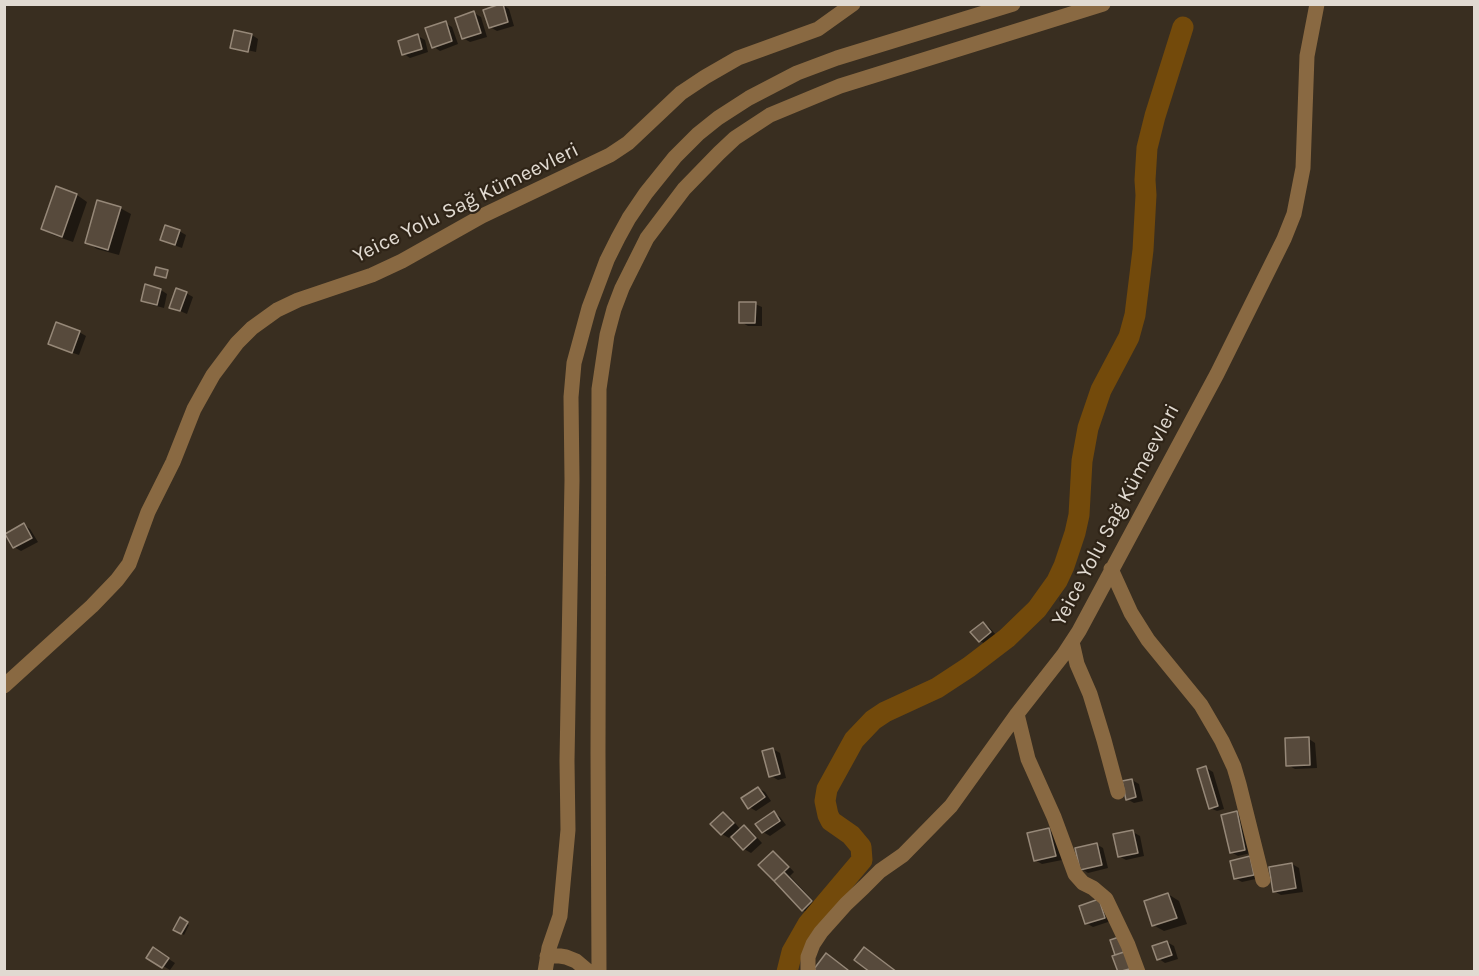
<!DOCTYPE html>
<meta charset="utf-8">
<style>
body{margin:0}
#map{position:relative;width:1479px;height:976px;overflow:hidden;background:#392e20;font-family:Karla,sans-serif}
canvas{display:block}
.frame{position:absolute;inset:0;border:6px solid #e1dad1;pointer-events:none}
</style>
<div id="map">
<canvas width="1479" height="976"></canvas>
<div class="frame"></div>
</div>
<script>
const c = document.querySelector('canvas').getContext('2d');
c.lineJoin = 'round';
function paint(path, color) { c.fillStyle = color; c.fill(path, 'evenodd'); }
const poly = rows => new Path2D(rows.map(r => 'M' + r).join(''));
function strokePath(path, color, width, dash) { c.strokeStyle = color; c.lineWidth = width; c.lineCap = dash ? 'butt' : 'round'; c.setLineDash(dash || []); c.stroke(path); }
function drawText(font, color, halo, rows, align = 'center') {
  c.font = font + ' Karla,sans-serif'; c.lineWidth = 4.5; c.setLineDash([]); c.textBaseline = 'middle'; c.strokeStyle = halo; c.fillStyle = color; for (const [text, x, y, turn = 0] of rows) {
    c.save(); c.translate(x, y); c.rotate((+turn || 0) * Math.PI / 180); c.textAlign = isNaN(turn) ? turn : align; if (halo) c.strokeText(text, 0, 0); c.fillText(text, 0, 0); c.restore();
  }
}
paint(poly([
 [503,5,509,9,514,26,497,31,490,27],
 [474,13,481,17,487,37,470,42,463,38],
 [445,23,452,27,458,44,440,51,434,47],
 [252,35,258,39,256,52,237,48,237,50,231,47],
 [418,36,425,40,428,52,410,58,404,54],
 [57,188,77,195,87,202,73,242,53,235,42,229],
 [120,208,131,214,119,255,97,249,87,242],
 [179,231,186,235,182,248,168,243,162,240],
 [147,286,161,290,167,294,164,308,149,304,143,300],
 [186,293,193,297,187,314,171,307],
 [755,304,762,307,762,326,748,326,741,322],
 [79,332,86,336,79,355,56,347],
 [24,525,30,529,38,542,21,551,14,547],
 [983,623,989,627,997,636,987,645,980,641],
 [1309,739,1315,743,1317,768,1295,769,1288,765],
 [773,749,780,753,786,778,778,780,771,776],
 [1206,768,1213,772,1224,809,1217,811,1210,808],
 [1132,780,1139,784,1143,801,1134,803,1127,799],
 [758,788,765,792,771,801,756,811,749,807],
 [774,813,780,817,786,825,770,836,763,832],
 [1236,813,1243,817,1251,853,1238,856,1231,852],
 [723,814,730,817,741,830,744,827,751,831,762,843,751,853,744,849,731,835,729,838,722,834],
 [1049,830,1056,834,1062,860,1042,864,1035,860],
 [1133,832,1140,836,1144,856,1126,860,1119,856],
 [1096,844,1103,848,1108,868,1088,873,1082,869],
 [773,853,780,857,794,872,790,876,818,906,809,914,803,910,760,865],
 [1249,858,1260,878,1242,882,1235,878],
 [1292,864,1299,868,1303,892,1281,895,1274,891],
 [1168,894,1179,901,1187,924,1164,931,1153,925],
 [1099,901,1111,921,1093,927,1086,923],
 [181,920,189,925,184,935,175,929],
 [1167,942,1174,946,1178,959,1165,963,1159,959],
 [153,949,175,963,170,970,148,957]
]), '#0007');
strokePath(poly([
 [787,972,792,952,808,924,862,860,861,847,851,835,831,821,828,815,825,801,827,789,854,740,873,720,885,712,937,688,969,667,1007,638,1037,609,1057,581,1064,566,1075,533,1079,515,1082,461,1088,428,1101,390,1129,337,1135,315,1143,250,1146,195,1145,180,1147,148,1155,116,1183,27]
]), '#734a0b', 21);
const building = poly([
 [500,4,503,4,508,22,489,28,483,10,500,4],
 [474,11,481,33,462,39,455,18,474,11],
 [446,21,452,41,432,48,425,28,446,21],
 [234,30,252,34,248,52,230,48,234,30],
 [418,34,422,49,402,55,398,41,418,34],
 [56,186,77,194,62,237,41,229,56,186],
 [97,200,121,207,108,250,85,243,97,200],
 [165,225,180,230,175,245,160,240,165,225],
 [156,267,168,270,166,278,154,275,156,267],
 [145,284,161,289,157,305,141,301,145,284],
 [176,288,187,292,180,311,169,308,176,288],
 [739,302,756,302,755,323,739,323,739,302],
 [56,322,80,331,72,353,48,344,56,322],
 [24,523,32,538,13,548,5,534,24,523],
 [983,622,991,632,979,642,970,632,983,622],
 [1309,737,1310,765,1286,766,1285,738,1309,737],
 [773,748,780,774,769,777,762,751,773,748],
 [1206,766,1218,806,1209,809,1197,769,1206,766],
 [1132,779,1136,797,1126,800,1122,781,1132,779],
 [758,787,765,797,748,809,741,798,758,787],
 [774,811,780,821,762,833,755,824,774,811],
 [1237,811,1245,850,1230,853,1221,815,1237,811],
 [723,812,734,823,721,835,710,824,723,812],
 [744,825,756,838,743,850,731,837,744,825],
 [1049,828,1056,856,1034,861,1027,833,1049,828],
 [1133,830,1138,853,1118,857,1113,834,1133,830],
 [1097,843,1102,865,1080,870,1075,848,1097,843],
 [773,851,789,867,774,881,758,865,773,851],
 [1250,856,1254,875,1234,879,1230,861,1250,856],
 [1292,863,1296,888,1273,892,1269,867,1292,863],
 [784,872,812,901,802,911,774,881,784,872],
 [1168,893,1177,918,1152,926,1144,901,1168,893],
 [1099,899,1105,918,1085,924,1079,906,1099,899],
 [180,917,188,922,181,934,173,930,180,917],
 [1119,937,1124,952,1115,955,1110,940,1119,937],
 [1167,941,1172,955,1157,960,1152,946,1167,941],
 [153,947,169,958,162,968,146,958,153,947],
 [864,947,897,972,870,972,854,960,864,947],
 [1127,951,1133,968,1118,972,1112,956,1127,951],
 [826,953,848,970,847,972,817,972,814,969,826,953]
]);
paint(building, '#574a3c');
strokePath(building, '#968878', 1.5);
strokePath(poly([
 [1111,569,1131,613,1148,640,1201,705,1222,741,1234,767,1239,784,1263,880],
 [1072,642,1077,664,1090,694,1104,740,1118,792],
 [4,686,92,606,117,580,129,564,148,512,173,462,194,409,213,375,237,343,252,328,277,310,298,300,372,275,402,261,482,216,610,155,628,143,681,93,705,77,738,58,818,29,853,4],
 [1017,714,1028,759,1054,817,1075,874,1083,883,1093,888,1106,899,1128,945,1138,972],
 [547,956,560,956,566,957,576,961,589,972],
 [545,972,549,948,560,916,568,830,567,761,572,480,571,397,574,363,589,308,607,260,618,238,629,218,646,193,675,157,698,134,718,118,749,98,797,73,837,58,1013,4],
 [599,972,598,753,599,389,607,335,614,309,622,288,647,238,684,189,719,153,735,138,770,115,840,86,1103,4],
 [808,972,808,957,813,944,821,932,846,904,864,887,880,871,903,855,951,806,1017,714,1064,654,1079,631,1217,374,1284,239,1294,214,1303,168,1307,56,1317,4]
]), '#896942', 15);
drawText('21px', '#e1dad1', '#2f2417', [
 ["Yeice Yolu Sağ Kümeevleri",466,203,-26],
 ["Yeice Yolu Sağ Kümeevleri",1116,515,-62]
]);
</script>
